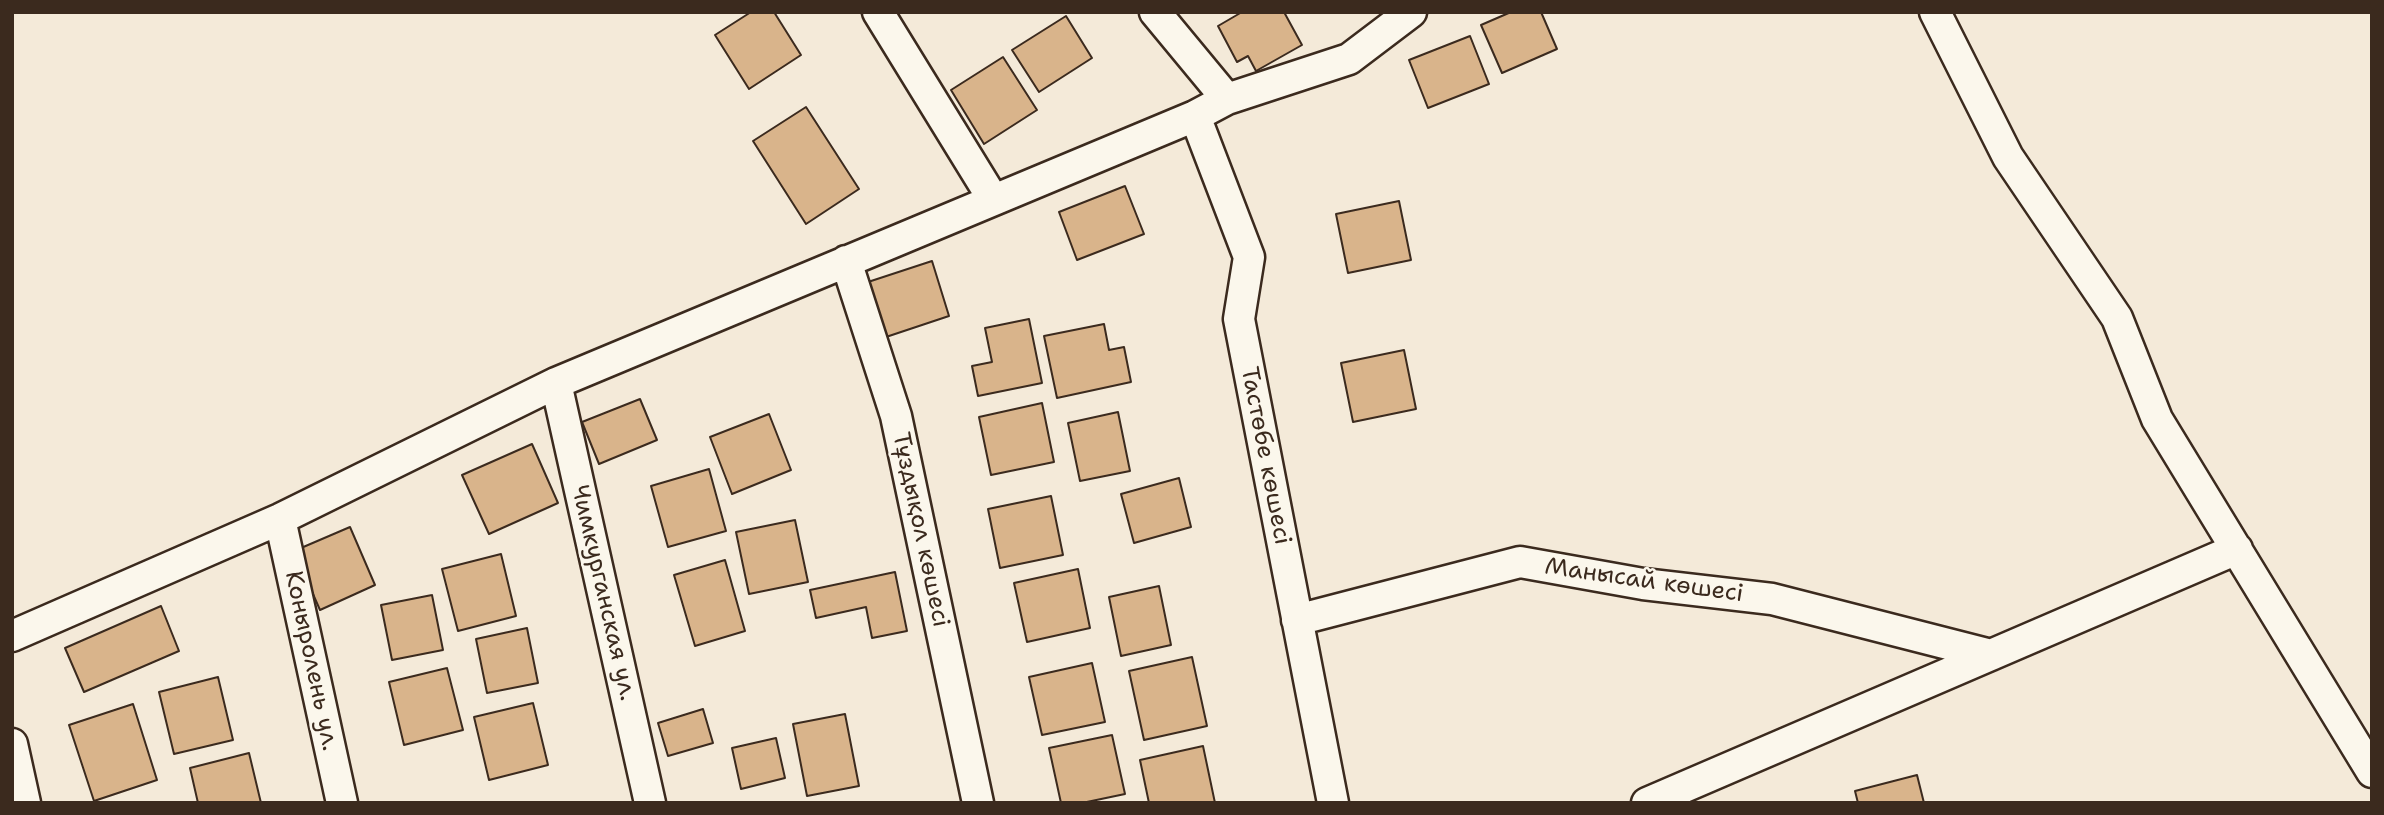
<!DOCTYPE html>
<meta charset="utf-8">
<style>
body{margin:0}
#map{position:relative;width:2384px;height:815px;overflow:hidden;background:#f4ead9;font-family:"Shantell Sans",sans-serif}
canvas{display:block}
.frame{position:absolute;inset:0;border:14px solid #3b2a1e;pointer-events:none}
</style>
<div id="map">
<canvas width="2384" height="815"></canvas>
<div class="frame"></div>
</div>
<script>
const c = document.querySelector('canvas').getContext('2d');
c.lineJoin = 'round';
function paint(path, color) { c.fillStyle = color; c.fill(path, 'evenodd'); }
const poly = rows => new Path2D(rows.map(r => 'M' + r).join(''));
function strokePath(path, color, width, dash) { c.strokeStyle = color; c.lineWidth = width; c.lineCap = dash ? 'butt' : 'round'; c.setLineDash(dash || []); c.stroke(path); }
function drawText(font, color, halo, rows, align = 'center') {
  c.font = font + ' "Shantell Sans",sans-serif'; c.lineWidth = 5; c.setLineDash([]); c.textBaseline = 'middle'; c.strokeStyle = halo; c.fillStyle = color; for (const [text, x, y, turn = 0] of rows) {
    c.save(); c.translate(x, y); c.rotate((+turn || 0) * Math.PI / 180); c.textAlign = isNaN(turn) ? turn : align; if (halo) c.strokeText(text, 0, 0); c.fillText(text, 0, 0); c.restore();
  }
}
const building = poly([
 [751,12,774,12,801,55,749,89,715,35,751,12],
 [1242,12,1284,12,1302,45,1256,71,1248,56,1237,62,1218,26,1242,12],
 [1511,12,1541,12,1557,49,1502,73,1481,25,1511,12],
 [1066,16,1092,58,1039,92,1012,50,1066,16],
 [1470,36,1489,84,1428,108,1409,60,1470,36],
 [1003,57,1037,110,984,144,951,90,1003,57],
 [806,107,859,189,806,224,753,141,806,107],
 [1125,186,1144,234,1077,260,1059,212,1125,186],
 [1399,201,1411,260,1348,273,1336,214,1399,201],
 [932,261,949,316,886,337,868,282,932,261],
 [1029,319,1042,383,978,396,972,366,992,362,985,328,1029,319],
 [1104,324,1109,350,1124,347,1131,382,1057,398,1044,336,1104,324],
 [1404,350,1416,409,1353,422,1341,363,1404,350],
 [640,399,657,440,599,464,582,422,640,399],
 [1042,403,1054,462,991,475,979,417,1042,403],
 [1118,412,1130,471,1080,481,1068,423,1118,412],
 [769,414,791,470,732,494,710,437,769,414],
 [532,444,558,503,489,534,462,475,532,444],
 [709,469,726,531,668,547,651,486,709,469],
 [1179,478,1191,527,1134,543,1121,494,1179,478],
 [1051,496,1063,555,1000,568,988,509,1051,496],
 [795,520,808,582,749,594,736,532,795,520],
 [350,527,375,585,320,610,294,551,350,527],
 [501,554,516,616,458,631,442,569,501,554],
 [725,560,745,631,695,646,674,575,725,560],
 [1078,569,1090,628,1027,642,1014,583,1078,569],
 [895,572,907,631,872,638,866,607,816,618,810,590,895,572],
 [1159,586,1171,645,1121,656,1109,597,1159,586],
 [432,595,443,650,392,660,381,605,432,595],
 [161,606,179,651,84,692,65,648,161,606],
 [527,628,538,683,487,693,476,639,527,628],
 [1192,657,1207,726,1144,740,1129,671,1192,657],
 [1092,663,1105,722,1042,735,1029,677,1092,663],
 [447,668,463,730,404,745,389,682,447,668],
 [218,677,233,740,174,754,159,692,218,677],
 [533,703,548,765,489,780,474,717,533,703],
 [133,704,157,780,94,801,69,725,133,704],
 [703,709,713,743,668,756,658,723,703,709],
 [845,714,859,786,807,796,793,724,845,714],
 [1112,735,1125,794,1082,803,1061,803,1049,748,1112,735],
 [776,738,785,778,741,789,732,748,776,738],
 [1203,746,1215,803,1149,803,1140,760,1203,746],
 [249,753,261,803,198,803,190,768,249,753],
 [1917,775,1924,803,1858,803,1855,791,1917,775]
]);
paint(building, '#d9b48b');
strokePath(building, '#3b2a1e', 2);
const minor = poly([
 [878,12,993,199],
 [1155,12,1227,99],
 [1935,12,2008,157,2117,318,2157,419,2372,772],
 [1195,116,1249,257,1239,319,1333,803],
 [846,261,896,416,978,803],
 [556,383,650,803],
 [280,519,342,803],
 [1297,620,1520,562,1643,584,1772,599,1991,655],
 [12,636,280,519,556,383,1195,116,1227,99,1349,59,1411,12],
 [12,744,25,803],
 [1647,803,2237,549]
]);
strokePath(minor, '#3b2a1e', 35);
strokePath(minor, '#fbf7ec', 30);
drawText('24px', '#3b2a1e', '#fbf7ec', [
 ["Тастөбе көшесі",1265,456,79],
 ["Тұздықол көшесі",920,530,78],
 ["Манысай көшесі",1644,581,8],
 ["Чимкурганская ул.",603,593,77],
 ["Коныролень ул.",311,661,78]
]);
</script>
